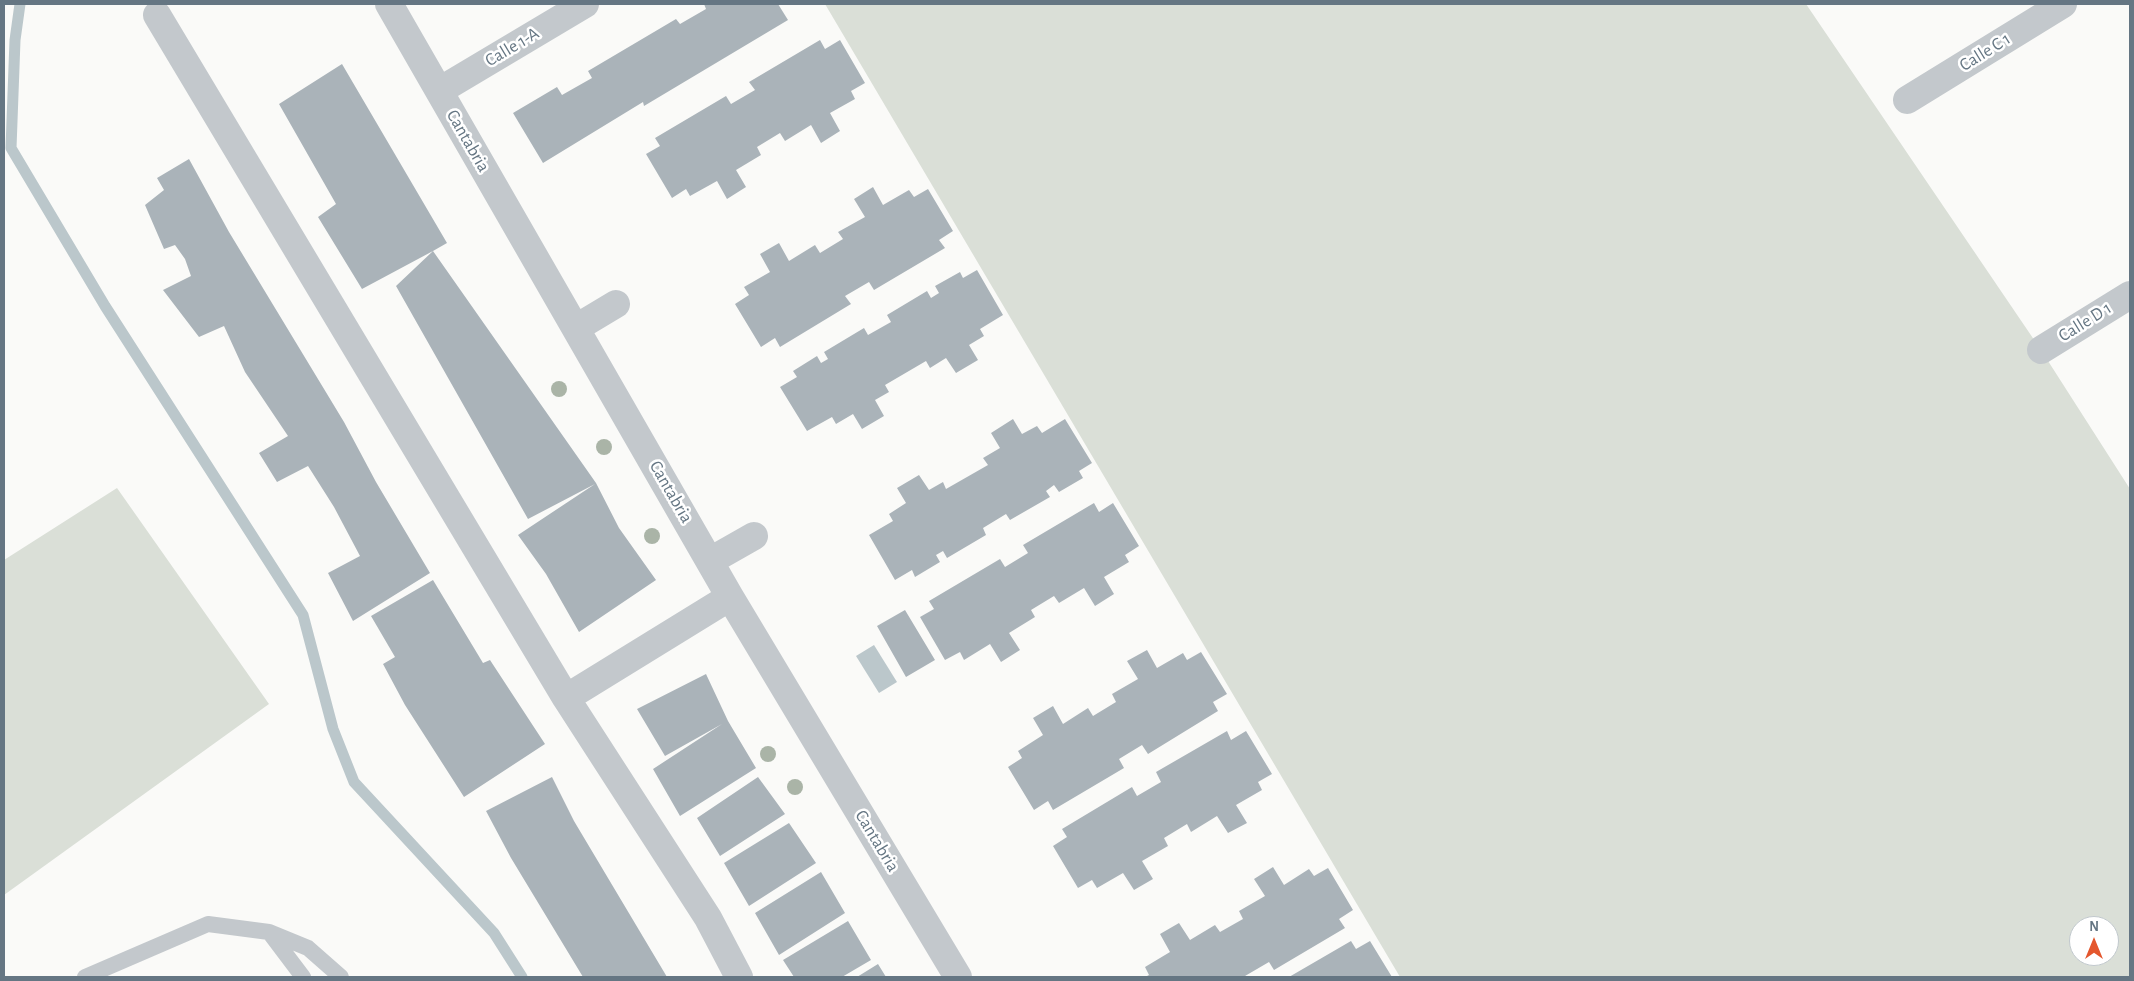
<!DOCTYPE html>
<style>
body{margin:0}
#map{position:relative;width:2134px;height:981px;overflow:hidden;background:#fafaf8;font-family:"Alegreya Sans",sans-serif}
canvas{display:block}
.frame{position:absolute;inset:0;border:5px solid #657683;pointer-events:none}
.north{position:absolute;left:2069px;top:916px;width:50px;height:50px;box-sizing:border-box;background:#fff;border:1px solid #c1c8cd;border-radius:50%;rotate:0deg;font-size:14px;font-weight:700;line-height:20px;text-align:center;color:#657683}
.north::after{content:'';display:block;margin:auto;width:18px;height:22px;background:#e4572e;clip-path:polygon(50% 0,100% 100%,50% 72%,0 100%)}
</style>
<div id="map">
<canvas width="2134" height="981"></canvas>
<div class="frame"></div>
<div class="north">N</div>
</div>
<script>
const c = document.querySelector('canvas').getContext('2d');
c.lineJoin = 'round';
function paint(path, color) { c.fillStyle = color; c.fill(path, 'evenodd'); }
const poly = rows => new Path2D(rows.map(r => 'M' + r).join(''));
function strokePath(path, color, width, dash) { c.strokeStyle = color; c.lineWidth = width; c.lineCap = dash ? 'butt' : 'round'; c.setLineDash(dash || []); c.stroke(path); }
function drawText(font, color, halo, rows, align = 'center') {
  c.font = font + ' "Alegreya Sans",sans-serif'; c.lineWidth = 5; c.setLineDash([]); c.textBaseline = 'middle'; c.strokeStyle = halo; c.fillStyle = color; for (const [text, x, y, turn = 0] of rows) {
    c.save(); c.translate(x, y); c.rotate((+turn || 0) * Math.PI / 180); c.textAlign = isNaN(turn) ? turn : align; if (halo) c.strokeText(text, 0, 0); c.fillText(text, 0, 0); c.restore();
  }
}
paint(poly([
 [825,4,1806,4,2041,350,2130,489,2130,977,1400,977],
 [2079,926,2109,926,2109,956,2079,956],
 [117,488,269,704,4,895,4,560]
]), '#dadfd7');
paint(poly([
 [874,645,897,682,879,693,856,656]
]), '#bbc7cb');
strokePath(poly([
 [20,4,15,40,11,148,105,306,303,615,333,729,354,782,494,933,522,977]
]), '#bbc7cb', 11);
paint(poly([
 [704,4,778,4,788,20,644,106,643,102,543,163,513,113,557,87,562,95,592,78,588,71,676,19,680,24,706,9],
 [820,40,825,49,840,40,865,83,851,91,855,99,830,113,840,131,821,143,811,125,785,141,780,133,757,147,761,155,736,170,746,187,727,199,717,181,690,196,686,189,672,198,646,154,660,146,655,138,726,96,731,104,755,90,749,82],
 [342,64,447,243,433,251,596,483,619,528,656,580,579,632,546,574,518,535,595,484,528,519,396,286,433,251,362,289,318,217,336,204,279,104],
 [189,159,229,232,344,422,376,482,430,573,353,621,328,573,360,556,334,507,308,466,277,482,259,453,288,436,245,372,224,326,199,337,163,290,191,276,185,259,175,245,164,249,145,205,164,190,157,178],
 [873,187,883,205,909,190,914,197,928,189,953,231,939,240,945,248,874,290,869,282,845,296,851,304,780,347,775,338,761,347,735,304,749,295,744,287,770,272,760,254,779,243,789,261,815,245,820,253,843,239,838,232,865,217,854,199],
 [977,270,1003,315,980,329,984,336,969,345,978,360,956,373,946,358,930,368,926,361,885,385,889,392,875,400,884,416,862,429,853,414,836,424,832,417,807,431,780,387,797,377,793,371,817,356,821,363,828,359,824,352,864,328,868,335,891,322,887,315,927,291,931,298,939,293,935,286,960,272,963,278],
 [1013,419,1022,434,1037,426,1042,433,1065,419,1092,463,1079,471,1083,478,1059,492,1054,485,1046,491,1050,497,1010,520,1006,514,983,528,986,535,947,558,943,551,936,555,940,562,915,577,912,570,895,580,869,535,893,521,889,514,906,503,897,488,919,475,929,490,943,482,946,489,988,465,983,458,1000,448,991,433],
 [1094,503,1099,512,1113,503,1139,546,1125,555,1129,562,1104,577,1114,594,1095,606,1084,588,1059,603,1054,596,1031,610,1035,617,1009,633,1020,650,1001,662,990,644,964,660,960,652,945,660,920,617,934,609,929,601,1000,559,1005,567,1028,553,1023,545],
 [433,580,483,663,490,660,545,744,464,797,405,705,383,664,395,657,371,616],
 [905,610,935,660,906,677,877,626],
 [1147,650,1157,668,1183,653,1187,660,1201,652,1227,694,1213,702,1218,711,1148,754,1142,745,1119,759,1124,768,1053,810,1048,801,1034,810,1008,767,1022,758,1018,751,1043,735,1033,718,1053,706,1063,724,1088,708,1093,716,1116,702,1112,694,1138,679,1127,661],
 [706,674,728,721,756,768,680,816,653,769,722,724,665,756,637,709],
 [1227,731,1231,740,1246,731,1272,774,1258,782,1262,790,1236,805,1247,823,1228,833,1217,816,1191,832,1187,824,1164,838,1168,846,1142,861,1153,879,1134,890,1123,873,1097,888,1092,880,1078,888,1053,846,1067,837,1062,829,1132,787,1137,796,1161,782,1156,772],
 [552,777,574,821,667,977,583,977,511,858,486,811],
 [758,777,785,814,720,856,697,818],
 [789,823,816,863,749,906,724,863],
 [1273,867,1284,885,1309,869,1314,876,1328,868,1353,910,1339,919,1345,928,1274,970,1269,962,1245,976,1246,977,1145,977,1149,975,1145,967,1170,952,1160,934,1179,923,1190,940,1215,925,1220,932,1243,919,1239,911,1265,896,1254,879],
 [821,872,845,913,779,955,755,913],
 [848,921,871,960,842,977,794,977,783,960],
 [1351,941,1356,949,1370,941,1392,977,1289,977],
 [878,964,886,977,857,977]
]), '#aab3b9');
strokePath(poly([
 [269,932,303,977],
 [85,977,208,924,269,932,308,948,341,977]
]), '#c3c8cc', 16);
strokePath(poly([
 [389,4,730,597,958,977],
 [157,15,566,698,708,918,739,977],
 [439,91,585,4],
 [1907,100,2063,4],
 [576,328,616,304],
 [2041,350,2130,295],
 [710,561,754,536],
 [566,698,730,597]
]), '#c3c8cc', 28);
c.fillStyle = '#aab4a7';
for (const [x, y] of [
 [559,389],
 [604,447],
 [652,536],
 [768,754],
 [795,787]
]) { c.beginPath(); c.arc(x, y, 8, 0, 2 * Math.PI); c.fill(); }
drawText('18px', '#657683', '#fff', [
 ["Calle 1-A",512,47,-31],
 ["Calle C 1",1985,52,-32],
 ["Cantabria",468,141,60],
 ["Calle D 1",2085,322,-32],
 ["Cantabria",671,492,60],
 ["Cantabria",877,841,59]
]);
</script>
